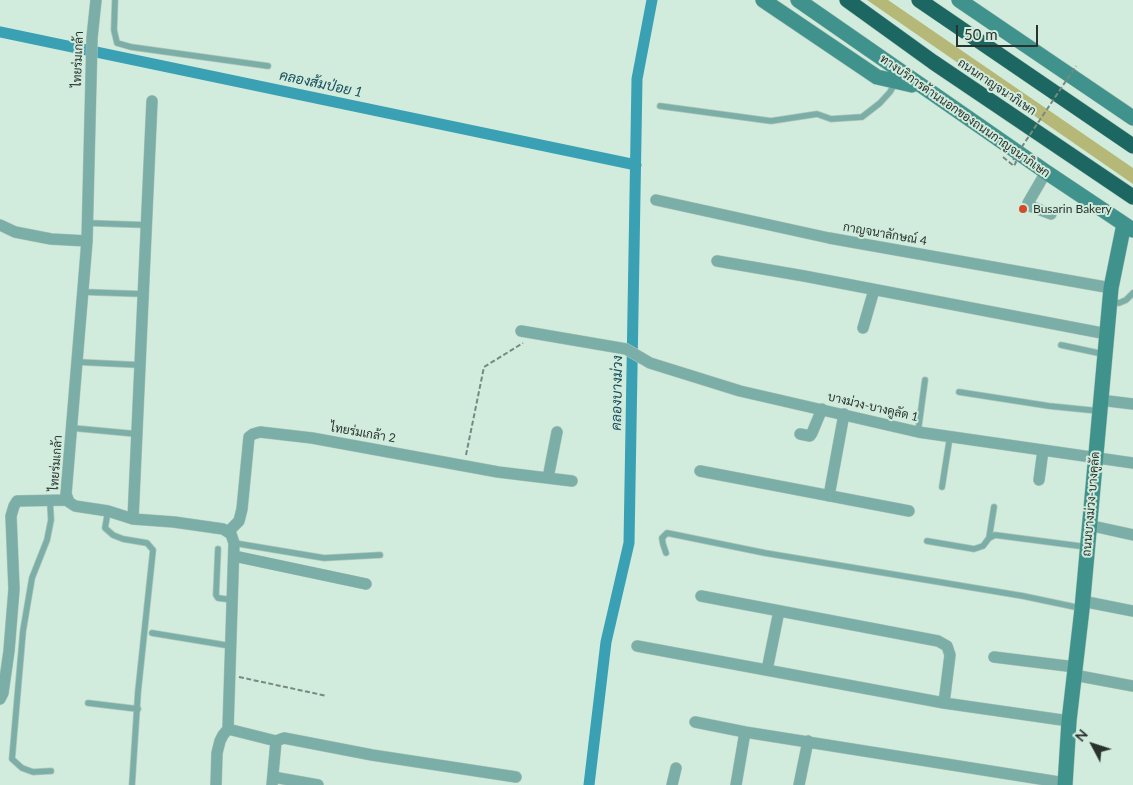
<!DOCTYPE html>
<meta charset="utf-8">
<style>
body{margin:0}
#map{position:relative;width:1133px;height:785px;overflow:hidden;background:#d1ebdd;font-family:Lato,sans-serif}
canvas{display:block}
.north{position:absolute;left:1068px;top:720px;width:50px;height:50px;-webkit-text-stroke:4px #d1ebdd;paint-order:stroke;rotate:310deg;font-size:14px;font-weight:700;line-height:20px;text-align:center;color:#29332e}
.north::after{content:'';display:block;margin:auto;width:18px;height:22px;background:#29332e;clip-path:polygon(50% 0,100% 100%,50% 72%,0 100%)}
.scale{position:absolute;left:956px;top:25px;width:82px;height:22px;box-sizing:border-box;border:2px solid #29332e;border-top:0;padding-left:6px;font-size:15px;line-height:18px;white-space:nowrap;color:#29332e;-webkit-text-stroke:4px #d1ebdd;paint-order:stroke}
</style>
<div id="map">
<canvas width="1133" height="785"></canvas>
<div class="north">N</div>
<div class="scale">50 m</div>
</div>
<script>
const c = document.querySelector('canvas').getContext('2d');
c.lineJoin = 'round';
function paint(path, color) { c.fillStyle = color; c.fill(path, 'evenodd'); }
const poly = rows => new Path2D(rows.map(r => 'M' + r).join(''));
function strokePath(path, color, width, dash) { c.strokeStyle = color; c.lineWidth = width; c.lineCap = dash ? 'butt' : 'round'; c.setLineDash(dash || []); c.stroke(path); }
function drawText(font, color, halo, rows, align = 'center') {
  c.font = font + ' Lato,Sarabun,sans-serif'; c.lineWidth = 4; c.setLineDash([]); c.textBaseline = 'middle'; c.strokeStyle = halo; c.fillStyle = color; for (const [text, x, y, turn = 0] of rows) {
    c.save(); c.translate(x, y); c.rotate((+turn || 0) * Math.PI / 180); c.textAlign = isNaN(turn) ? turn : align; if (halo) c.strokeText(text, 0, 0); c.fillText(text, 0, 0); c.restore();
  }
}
paint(poly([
 [867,0,888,0,1133,168,1133,184]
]), '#b5b876');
strokePath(poly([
 [0,32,636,165],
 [589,785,606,642,629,543,637,79,652,0]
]), '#3aa0b3', 11);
const lane = poly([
 [115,0,114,30,117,43,131,47,268,66],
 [660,106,771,121,817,114,831,119,862,117,880,103,890,92,895,83],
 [87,223,146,225],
 [83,292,143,294],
 [1112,302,1119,303,1126,300,1133,293],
 [1061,345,1103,354],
 [77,362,140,365],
 [959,392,1049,406,1099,411],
 [72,428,137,434],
 [918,432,925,380],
 [942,487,950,436],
 [50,501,51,520,47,540,32,578,23,631,12,759,22,768,33,772,51,771],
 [108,511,105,528,113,535,123,539,147,543,153,550,138,692,132,785],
 [989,538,994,507],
 [927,541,974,549,983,546,989,538,995,535,1087,547],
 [234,543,324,558,380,555],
 [218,549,216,595,218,598,233,600],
 [666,553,663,544,662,538,667,533,765,553,1023,596,1080,608],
 [152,633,231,646],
 [88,703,138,709]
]);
const street = poly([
 [96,0,92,38,87,241,66,494,69,502,75,506,108,511,133,519,174,522,223,529,231,534,234,543,228,729,276,741,272,785],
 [1046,172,1028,203,1030,206,1051,214],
 [656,200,829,238,1111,288],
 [0,225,15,232,51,239,87,241],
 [717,261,804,276,1107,334],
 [863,328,874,290],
 [521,331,626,349,650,363,740,391,918,432,1133,463],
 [1100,400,1133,404],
 [800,434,810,436,812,433,822,409],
 [700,471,909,511],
 [548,478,557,432],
 [1039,480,1043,450],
 [829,496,844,414],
 [133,519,152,101],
 [1088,525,1133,535],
 [228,532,239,521,242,509,249,437,253,434,260,432,312,438,498,472,572,481],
 [234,556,366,584],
 [701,596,938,641,947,646,950,655,944,703],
 [1082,601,1133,611],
 [637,646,944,703,1069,721],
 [994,657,1075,667],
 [767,670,779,611],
 [1074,675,1133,686],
 [0,699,3,693,9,651,14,589,11,516,14,506,17,501,68,500],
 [695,722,745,732,1065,783],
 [276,741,284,738,372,755,516,777],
 [273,777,318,785],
 [216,785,217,753,220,741,223,735,228,729],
 [672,785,676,768],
 [736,785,745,732],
 [799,785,808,741]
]);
const secondary = poly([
 [763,0,877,77,912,85],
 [798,0,1046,172,1133,230],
 [959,0,1133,118],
 [1065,785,1069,721,1082,609,1111,288,1124,224]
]);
const highway = poly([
 [847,0,933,62,1133,197],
 [919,0,1133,146]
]);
strokePath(lane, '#afc6ba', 7);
strokePath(street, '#afc6ba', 12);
strokePath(secondary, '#afc6ba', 16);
strokePath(highway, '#afc6ba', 16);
strokePath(poly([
 [466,455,484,367,523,343],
 [239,677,327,696]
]), '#778980', 2, [5, 2.5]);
strokePath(lane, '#7caea8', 5.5);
strokePath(street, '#7caea8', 11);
strokePath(secondary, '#40938c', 15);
strokePath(highway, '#1c6761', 15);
strokePath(poly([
 [1003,157,1014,166,1016,162,1013,160,1076,66]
]), '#778980', 2, [5, 2.5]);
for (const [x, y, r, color] of [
 [1023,209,5,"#d44a2a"]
]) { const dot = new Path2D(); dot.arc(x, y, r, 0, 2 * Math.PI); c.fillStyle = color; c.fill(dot); strokePath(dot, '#d1ebdd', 2); }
drawText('12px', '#29332e', '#d1ebdd', [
 ["ไทยร่มเกล้า",78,59,-88],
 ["ถนนกาญจนาภิเษก",997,87,34],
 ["ทางบริการด้านนอกของถนนกาญจนาภิเษก",965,116,35],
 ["กาญจนาลักษณ์ 4",885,234,10],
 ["บางม่วง-บางคูลัด 1",873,407,13],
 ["ไทยร่มเกล้า 2",363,433,10],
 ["ไทยร่มเกล้า",56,463,-86],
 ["ถนนบางม่วง-บางคูลัด",1091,504,-85]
]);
drawText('12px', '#29332e', '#d1ebdd', [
 ["Busarin Bakery",1033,209]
], 'left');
drawText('italic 14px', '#164f5a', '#d1ebdd', [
 ["คลองส้มป่อย 1",321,84,12],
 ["คลองบางม่วง",617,393,-89]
]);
</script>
